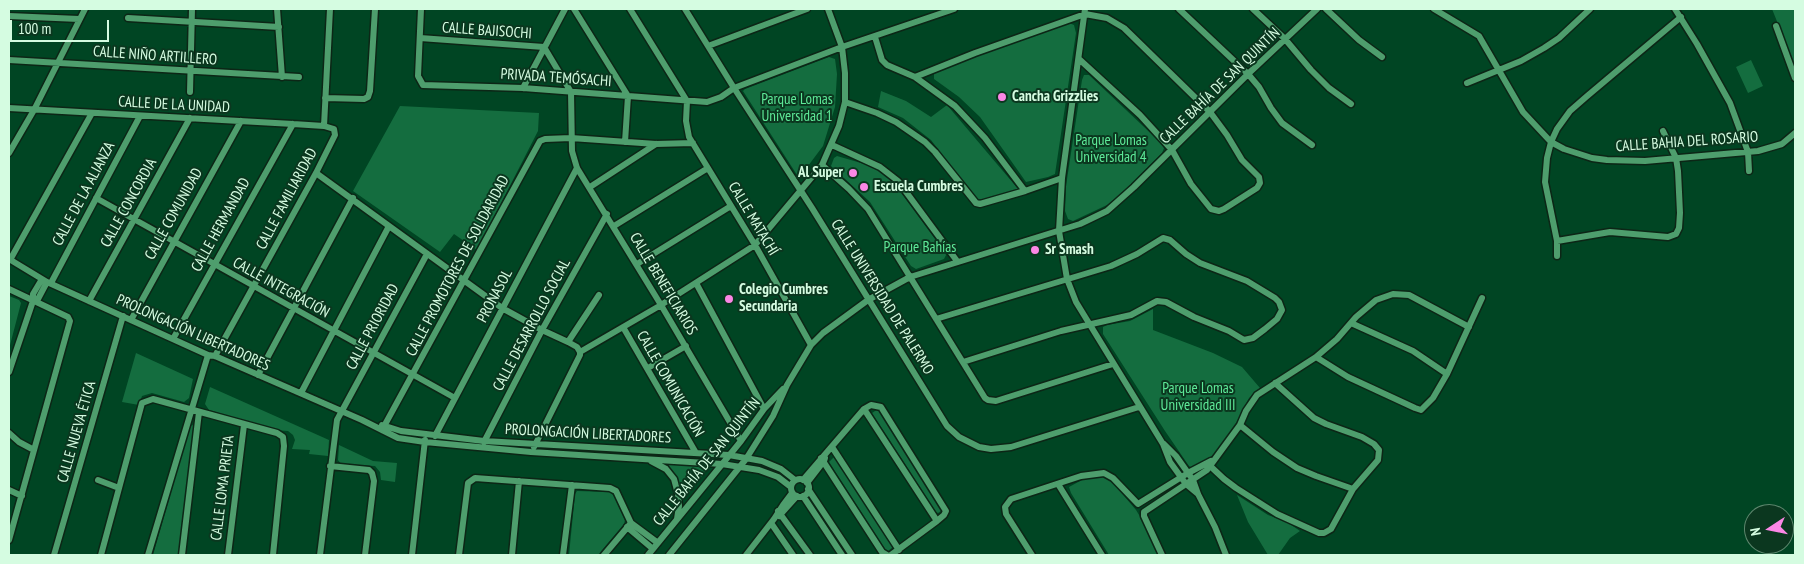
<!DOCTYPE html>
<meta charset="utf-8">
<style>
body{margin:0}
#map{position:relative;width:1804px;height:564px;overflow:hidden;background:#004523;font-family:"PT Sans Narrow",sans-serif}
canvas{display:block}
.frame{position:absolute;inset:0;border:10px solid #d5fce1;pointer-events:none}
.north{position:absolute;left:1744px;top:504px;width:50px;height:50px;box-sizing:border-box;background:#0b371f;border:1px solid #5c866d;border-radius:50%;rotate:259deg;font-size:14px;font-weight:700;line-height:20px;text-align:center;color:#d5fce1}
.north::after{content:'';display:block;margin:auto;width:18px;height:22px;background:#fb87e5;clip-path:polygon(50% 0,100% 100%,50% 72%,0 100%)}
.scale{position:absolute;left:10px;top:20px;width:99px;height:22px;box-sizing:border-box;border:2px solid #d5fce1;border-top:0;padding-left:6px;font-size:15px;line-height:18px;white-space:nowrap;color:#d5fce1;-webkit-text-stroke:4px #0b371f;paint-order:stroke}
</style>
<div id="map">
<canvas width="1804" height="564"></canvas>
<div class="frame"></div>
<div class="north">N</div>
<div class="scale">100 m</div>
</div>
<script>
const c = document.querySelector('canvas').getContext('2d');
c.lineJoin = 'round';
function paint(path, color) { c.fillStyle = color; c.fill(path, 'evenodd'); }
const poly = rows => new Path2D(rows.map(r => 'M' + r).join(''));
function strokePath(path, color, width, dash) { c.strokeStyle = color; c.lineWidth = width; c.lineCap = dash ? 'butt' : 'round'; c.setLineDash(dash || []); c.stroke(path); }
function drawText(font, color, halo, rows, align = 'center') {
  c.font = font + ' "PT Sans Narrow",sans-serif'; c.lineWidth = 4; c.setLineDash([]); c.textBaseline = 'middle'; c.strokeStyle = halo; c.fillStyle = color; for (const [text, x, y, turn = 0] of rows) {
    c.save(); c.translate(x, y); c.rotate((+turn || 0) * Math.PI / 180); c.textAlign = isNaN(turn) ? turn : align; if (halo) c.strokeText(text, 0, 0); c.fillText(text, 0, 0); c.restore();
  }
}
paint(poly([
 [1772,9,1795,9,1795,66],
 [1069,23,1074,25,1076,33,1055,174,1048,177,1026,182,980,117,959,97,934,79,934,74,936,71],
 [829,57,835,59,837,74,835,107,823,146,799,178,743,91,745,89],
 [1751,60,1763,86,1748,93,1736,67],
 [1084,75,1089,75,1161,143,1164,148,1162,153,1117,198,1107,205,1073,221,1068,219,1065,211,1066,186,1082,80],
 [881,91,906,101,931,117,947,105,1019,190,981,201,975,199,931,140,903,118,878,107],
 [400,106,539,113,538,131,477,250,454,234,440,252,353,191],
 [837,156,868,165,884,174,894,183,944,251,946,255,944,259,916,269,911,266,870,202,831,166,834,158],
 [9,296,19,300,21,303,9,349],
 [1153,309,1153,330,1213,353,1242,367,1260,388,1249,398,1228,439,1213,455,1200,464,1192,468,1189,466,1165,431,1103,334,1103,327,1107,325,1130,321],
 [136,353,193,379,189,398,184,402,152,393,142,396,139,405,122,402],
 [210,387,329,440,328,456,309,454,310,450,292,449,295,440,293,435,288,431,275,430,209,410,205,404],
 [878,409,880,410,944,509,938,513,936,512,872,413],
 [193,425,195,426,179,555,153,555,190,426],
 [339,445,373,461,397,463,395,482,381,480,380,472,375,466,341,464,338,460],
 [834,457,836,457,892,544,893,547,888,551,885,549,829,462],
 [664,463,702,465,705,467,706,471,682,501,680,484,670,468],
 [1103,474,1108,477,1136,510,1147,528,1160,555,1109,555,1071,493,1069,487,1082,480],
 [577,491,610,492,614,496,625,520,624,524,598,555,569,555,575,494],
 [1237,495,1268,515,1287,522,1300,531,1290,538,1278,555,1268,555,1248,522]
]), '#146d3f');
const minor = poly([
 [277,9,282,77],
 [421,9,418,76,423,85,523,88,707,102,721,97,734,88,842,47,954,9],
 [574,9,628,96,625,142],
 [630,9,687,101],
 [685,9,734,88,812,208,947,426,959,437,979,447,991,449,1011,447,1139,407],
 [1085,9,1062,178,1059,231,1067,279,1076,302,1163,444,1170,462,1186,484,1198,494],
 [1179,9,1248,74,1259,87,1271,108,1282,123,1312,145],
 [1253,9,1285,39,1311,70,1329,88,1351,104],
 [1326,9,1359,40,1382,57],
 [1434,9,1479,36,1523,112,1551,142,1564,149,1592,158,1607,160,1645,161,1758,151,1782,144,1795,133],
 [1675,9,1697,44,1730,103,1748,152,1749,171],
 [9,16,79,19],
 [128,18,279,27],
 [1776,26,1795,78],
 [875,37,882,60,887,65,915,77,955,106,985,138,1025,191],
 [420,38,544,47,571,92,572,151,577,168,661,305,741,441],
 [708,46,807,9],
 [9,60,299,77],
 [915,77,975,53,1085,14,1107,18,1124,28,1210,112,1227,135,1242,160,1259,177,1260,183,1257,188,1224,209,1219,211,1211,209,1191,184,1172,150,1140,115,1079,59],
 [1467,83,1521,61,1544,48,1559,38,1590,9],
 [523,88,565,9],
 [190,92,192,9],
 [325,98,364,99,368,97,370,91,375,9],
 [687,101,686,121,689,137,755,245,811,345],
 [845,102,877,113,896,122,925,142,935,152,976,203,980,204,1025,191,1062,178],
 [9,108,293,124,324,126,334,129,335,135,316,173,215,356],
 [324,126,330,9],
 [832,145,880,167,898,181,957,261],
 [9,153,34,110,85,9],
 [822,165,849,189,868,209,985,398,988,400,996,401,1113,364],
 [316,173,502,308,542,330,568,342,577,347,580,352],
 [590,187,656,144],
 [96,198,455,398],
 [614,226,708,168],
 [1557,241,1610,232,1668,237,1676,234,1679,228,1680,213,1678,171,1676,158,1663,131],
 [1557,256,1557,241,1545,182,1547,158,1551,142,1557,129,1570,111,1586,97,1681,17],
 [9,259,47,282,208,355,215,356,362,420,398,438,425,442,531,452,722,464,759,470,778,477,791,487],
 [10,260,92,113],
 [637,264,731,206],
 [51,283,140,116],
 [696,283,764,409],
 [9,289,68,317,70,321,9,540],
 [33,301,38,299,47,282],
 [89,301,190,118],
 [936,319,1111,266,1137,254,1163,238,1170,240,1186,254,1200,263,1247,281,1275,298,1279,302,1282,310,1277,319,1265,329,1253,338,1244,340,1229,331,1194,317,1166,302,1157,301,1131,315,1061,331,963,362],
 [131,320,241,121],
 [1351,323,1413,351,1447,374],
 [623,327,696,453],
 [173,339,293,124],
 [568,342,599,295],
 [580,352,661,305,755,245,822,165,839,126,845,102,845,73,842,47,828,9],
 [1316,357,1348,377,1415,408,1421,410,1433,398,1447,374,1482,298],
 [648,368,686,346],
 [9,372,33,301,33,294,42,279],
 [258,375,353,198],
 [301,393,389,226],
 [864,409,937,521],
 [382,425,401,431,484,441,729,455,762,461,781,469,795,480],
 [1240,425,1273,452,1297,468,1316,476,1353,489],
 [382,430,540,141,545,139,571,138,656,144,693,143],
 [9,433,19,442,34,450],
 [435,436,577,168],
 [484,442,542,330,607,214],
 [1164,444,1176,456,1193,480,1198,494,1215,527,1226,555],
 [534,447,580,355,580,352],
 [832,447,899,550],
 [821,458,882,552,887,555],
 [651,461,666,469,674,479,678,494,679,506,677,519],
 [1208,464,1224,479,1236,488,1277,514,1319,533,1324,533,1331,529,1353,489,1378,460,1379,450,1374,444,1362,437,1326,424,1314,418,1275,383],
 [330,466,369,470,372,473,374,481,365,555],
 '791 488a9 9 0 1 1 18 0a9 9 0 1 1-18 0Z',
 [98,480,119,488],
 [803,480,864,409,871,405,881,407,946,511,944,515,937,521,891,555],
 [807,483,824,461,825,458],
 [1058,484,1102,555],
 [808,489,852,555],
 [9,490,22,496],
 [803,496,842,555],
 [778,511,810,555],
 [779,516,797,496],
 [771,523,793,555],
 [627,527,653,549],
 [54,555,123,316],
 [101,555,142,403,153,399,277,433,283,437,284,446,273,555],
 [148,555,208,355],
 [182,555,199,412],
 [228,555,244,425],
 [320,555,337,420,427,254],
 [412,555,425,440],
 [459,555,468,483,475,478,610,488,616,491,631,523,658,543],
 [512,555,519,481],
 [563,555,572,485],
 [604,555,631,523],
 [648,555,741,441,764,409,783,389],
 [669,555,746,459,773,416,787,385,811,345,823,333,868,300,910,277,1080,224,1107,211,1134,187,1248,74,1317,9],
 [746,555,774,519,783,505,792,493],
 [1032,555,1006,514,1005,507,1011,499,1081,476,1104,473,1113,478,1138,504,1188,473,1211,461],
 [1162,555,1144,516,1144,512,1207,470,1240,425,1246,411,1257,395,1316,357,1337,339,1356,317,1376,300,1393,294,1409,295,1469,327]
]);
strokePath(minor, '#0c2616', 9);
strokePath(minor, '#4e9e6d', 6);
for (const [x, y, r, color] of [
 [1002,97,5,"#fb87e5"],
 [853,173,5,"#fb87e5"],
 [864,187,5,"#fb87e5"],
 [1035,250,5,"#fb87e5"],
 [729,299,5,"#fb87e5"]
]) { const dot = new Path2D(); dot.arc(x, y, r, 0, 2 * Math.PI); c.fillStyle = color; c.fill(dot); strokePath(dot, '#0b371f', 2); }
drawText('15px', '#d5fce1', '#0b371f', [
 ["CALLE BAJISOCHI",487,31,4],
 ["CALLE NIÑO ARTILLERO",155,56,4],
 ["PRIVADA TEMÓSACHI",556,78,4],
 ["CALLE BAHÍA DE SAN QUINTÍN",1220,86,-44],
 ["CALLE DE LA UNIDAD",174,105,3],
 ["CALLE BAHIA DEL ROSARIO",1687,142,-4],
 ["CALLE DE LA ALIANZA",84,194,-62],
 ["CALLE FAMILIARIDAD",287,199,-62],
 ["CALLE CONCORDIA",129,203,-61],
 ["CALLE COMUNIDAD",174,214,-61],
 ["CALLE MATACHÍ",753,219,59],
 ["CALLE HERMANDAD",221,225,-61],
 ["CALLE PROMOTORES DE SOLIDARIDAD",458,266,-62],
 ["CALLE BENEFICIARIOS",663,284,59],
 ["CALLE INTEGRACIÓN",281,288,29],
 ["PRONASOL",495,296,-62],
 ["CALLE UNIVERSIDAD DE PALERMO",882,297,58],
 ["CALLE DESARROLLO SOCIAL",532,325,-62],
 ["CALLE PRIORIDAD",373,327,-62],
 ["PROLONGACIÓN LIBERTADORES",193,333,24],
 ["CALLE COMUNICACIÓN",670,384,60],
 ["CALLE NUEVA ÉTICA",77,432,-74],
 ["PROLONGACIÓN LIBERTADORES",588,434,3],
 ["CALLE BAHÍA DE SAN QUINTÍN",707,462,-51],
 ["CALLE LOMA PRIETA",223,488,-83]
]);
drawText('bold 15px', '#d5fce1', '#0b371f', [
 ["Cancha Grizzlies",1012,97],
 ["Al Super",843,173,"right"],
 ["Escuela Cumbres",874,187],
 ["Sr Smash",1045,250],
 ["Colegio Cumbres",739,290],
 ["Secundaria",739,307]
], 'left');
drawText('15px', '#5ee998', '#0b371f', [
 ["Parque Lomas",797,100],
 ["Universidad 1",797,117],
 ["Parque Lomas",1111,141],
 ["Universidad 4",1111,158],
 ["Parque Bahías",920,248],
 ["Parque Lomas",1198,389],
 ["Universidad III",1198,406]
]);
</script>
